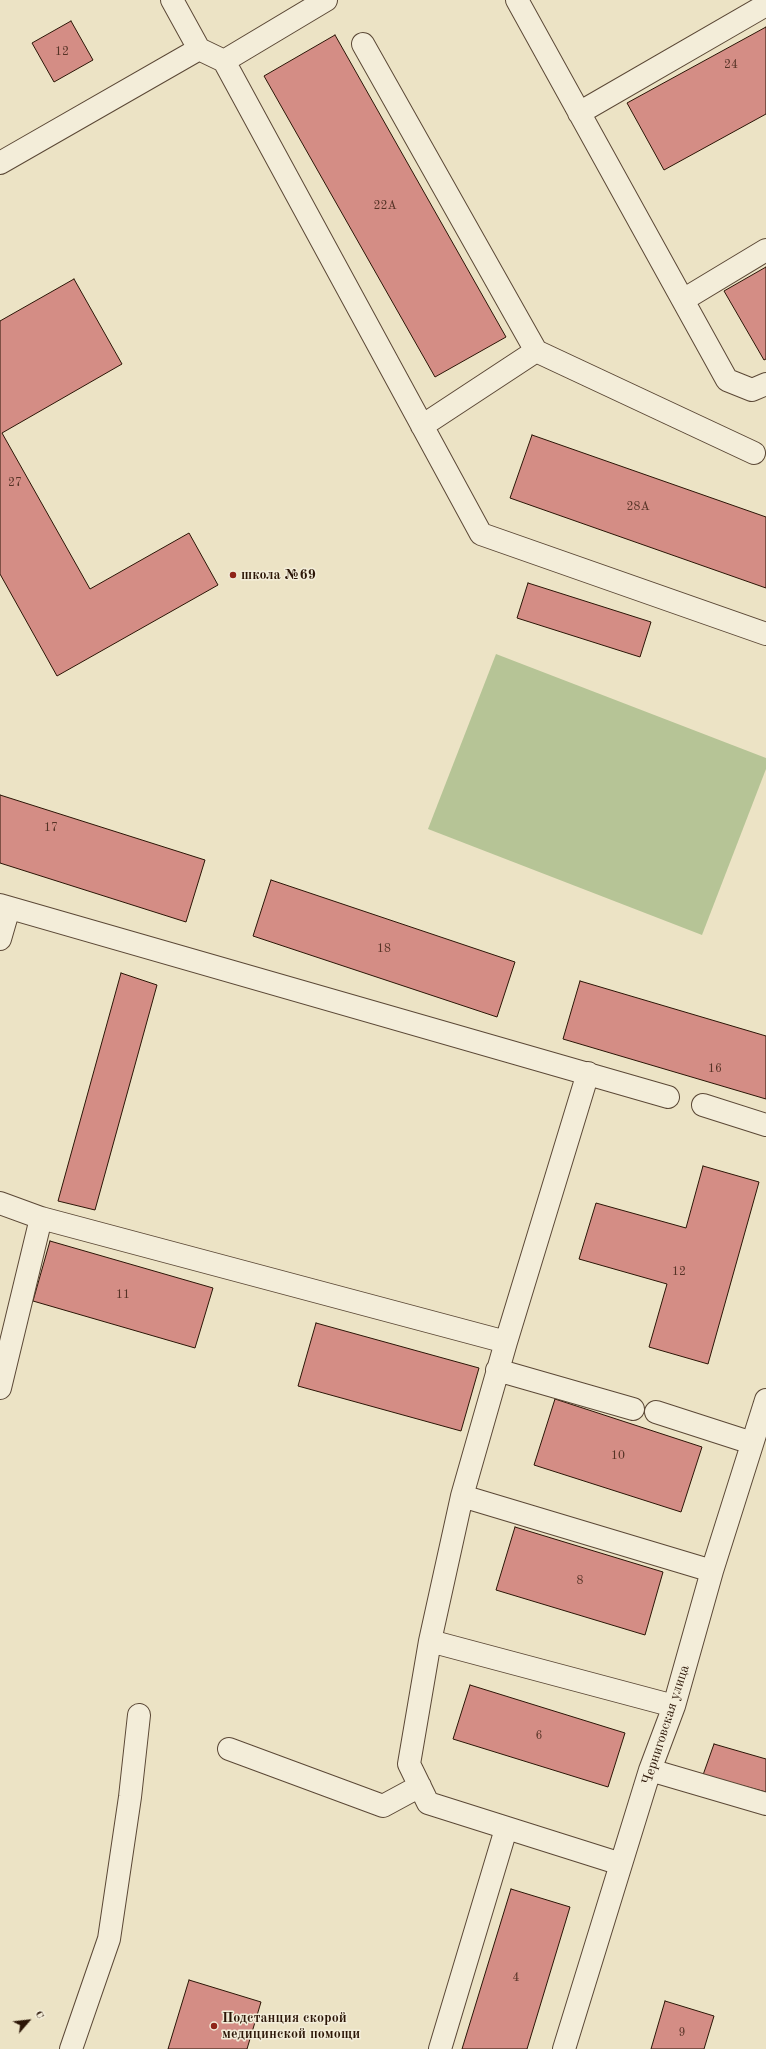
<!DOCTYPE html>
<meta charset="utf-8">
<style>
body{margin:0}
#map{position:relative;width:766px;height:2049px;overflow:hidden;background:#ece3c5;font-family:"Old Standard TT",serif}
canvas{display:block}
.north{position:absolute;left:8px;top:2001px;width:40px;height:40px;-webkit-text-stroke:3px #f3edd9;paint-order:stroke;rotate:62deg;font-size:11px;font-weight:700;line-height:16px;text-align:center;color:#2b1506}
.north::after{content:'';display:block;margin:auto;width:14px;height:18px;background:#2b1506;clip-path:polygon(50% 0,100% 100%,50% 72%,0 100%)}
</style>
<div id="map">
<canvas width="766" height="2049"></canvas>
<div class="north">С</div>
</div>
<script>
const c = document.querySelector('canvas').getContext('2d');
c.lineJoin = 'round';
function paint(path, color) { c.fillStyle = color; c.fill(path, 'evenodd'); }
const poly = rows => new Path2D(rows.map(r => 'M' + r).join(''));
function strokePath(path, color, width, dash) { c.strokeStyle = color; c.lineWidth = width; c.lineCap = dash ? 'butt' : 'round'; c.setLineDash(dash || []); c.stroke(path); }
function drawText(font, color, halo, rows, align = 'center') {
  c.font = font + ' "Old Standard TT",serif'; c.lineWidth = 3; c.setLineDash([]); c.textBaseline = 'middle'; c.strokeStyle = halo; c.fillStyle = color; for (const [text, x, y, turn = 0] of rows) {
    c.save(); c.translate(x, y); c.rotate((+turn || 0) * Math.PI / 180); c.textAlign = isNaN(turn) ? turn : align; if (halo) c.strokeText(text, 0, 0); c.fillText(text, 0, 0); c.restore();
  }
}
paint(poly([
 [496,654,766,758,766,769,702,935,428,829]
]), '#b6c496');
const building = poly([
 [71,21,93,60,54,82,32,43,71,21],
 [766,27,766,114,664,170,627,103,766,27],
 [335,35,506,337,435,377,264,76,335,35],
 [766,267,766,359,764,360,724,291,766,267],
 [74,279,122,364,2,433,90,589,189,533,218,585,57,676,0,574,0,321,74,279],
 [532,435,766,517,766,588,510,498,532,435],
 [528,583,651,622,640,657,517,618,528,583],
 [0,795,205,860,186,922,0,863,0,795],
 [271,880,515,962,497,1017,253,936,271,880],
 [121,973,157,985,95,1210,58,1201,121,973],
 [580,981,766,1036,766,1099,563,1039,580,981],
 [703,1166,759,1182,708,1364,649,1347,667,1284,579,1259,596,1203,686,1228,703,1166],
 [50,1241,213,1288,195,1348,33,1301,50,1241],
 [316,1323,479,1368,461,1431,298,1386,316,1323],
 [555,1399,702,1447,681,1512,534,1465,555,1399],
 [515,1527,663,1572,645,1635,496,1590,515,1527],
 [470,1685,625,1733,608,1787,453,1739,470,1685],
 [714,1744,766,1759,766,1792,703,1775,714,1744],
 [511,1889,570,1907,527,2049,462,2049,511,1889],
 [189,1980,261,2002,247,2049,168,2049,189,1980],
 [665,2001,714,2016,704,2049,651,2049,665,2001]
]);
paint(building, '#d48d85');
strokePath(building, '#2b1506', 1);
const minor = poly([
 [172,0,199,49,224,61,326,0],
 [517,0,727,380,752,390,766,384],
 [363,44,536,351],
 [224,61,481,534,766,634],
 [579,113,766,5],
 [0,163,199,49],
 [683,300,766,250],
 [422,426,536,351,754,453],
 [0,905,668,1097],
 [0,939,9,908],
 [588,1073,506,1342,462,1496,430,1641,409,1764,428,1803,621,1864],
 [703,1105,766,1125],
 [0,1203,41,1218,506,1342],
 [497,1370,633,1409],
 [0,1388,41,1218],
 [656,1412,752,1443],
 [462,1496,712,1571],
 [430,1641,674,1706],
 [229,1749,383,1806,420,1786],
 [650,1770,766,1804],
 [71,2049,109,1939,130,1797,139,1715],
 [440,2049,506,1829],
 [564,2049,650,1770,674,1706,712,1571,766,1400]
]);
strokePath(minor, '#5b4836', 24);
strokePath(minor, '#f3edd9', 22);
for (const [x, y, r, color] of [
 [233,575,4,"#8f2418"],
 [214,2026,4,"#8f2418"]
]) { const dot = new Path2D(); dot.arc(x, y, r, 0, 2 * Math.PI); c.fillStyle = color; c.fill(dot); strokePath(dot, '#f3edd9', 1.5); }
drawText('12px', '#553326', null, [
 ["12",62,52],
 ["24",731,65],
 ["22А",385,206],
 ["27",15,483],
 ["28А",638,507],
 ["17",51,828],
 ["18",384,949],
 ["16",715,1069],
 ["12",679,1272],
 ["11",123,1295],
 ["10",618,1456],
 ["8",580,1581],
 ["6",539,1736],
 ["4",516,1978],
 ["9",682,2033]
]);
drawText('bold 14px', '#2b1506', '#f3edd9', [
 ["школа №69",241,575],
 ["Подстанция скорой",222,2018],
 ["медицинской помощи",222,2034]
], 'left');
drawText('14px', '#2b1506', '#f3edd9', [
 ["Черниговская улица",666,1725,-72]
]);
</script>
